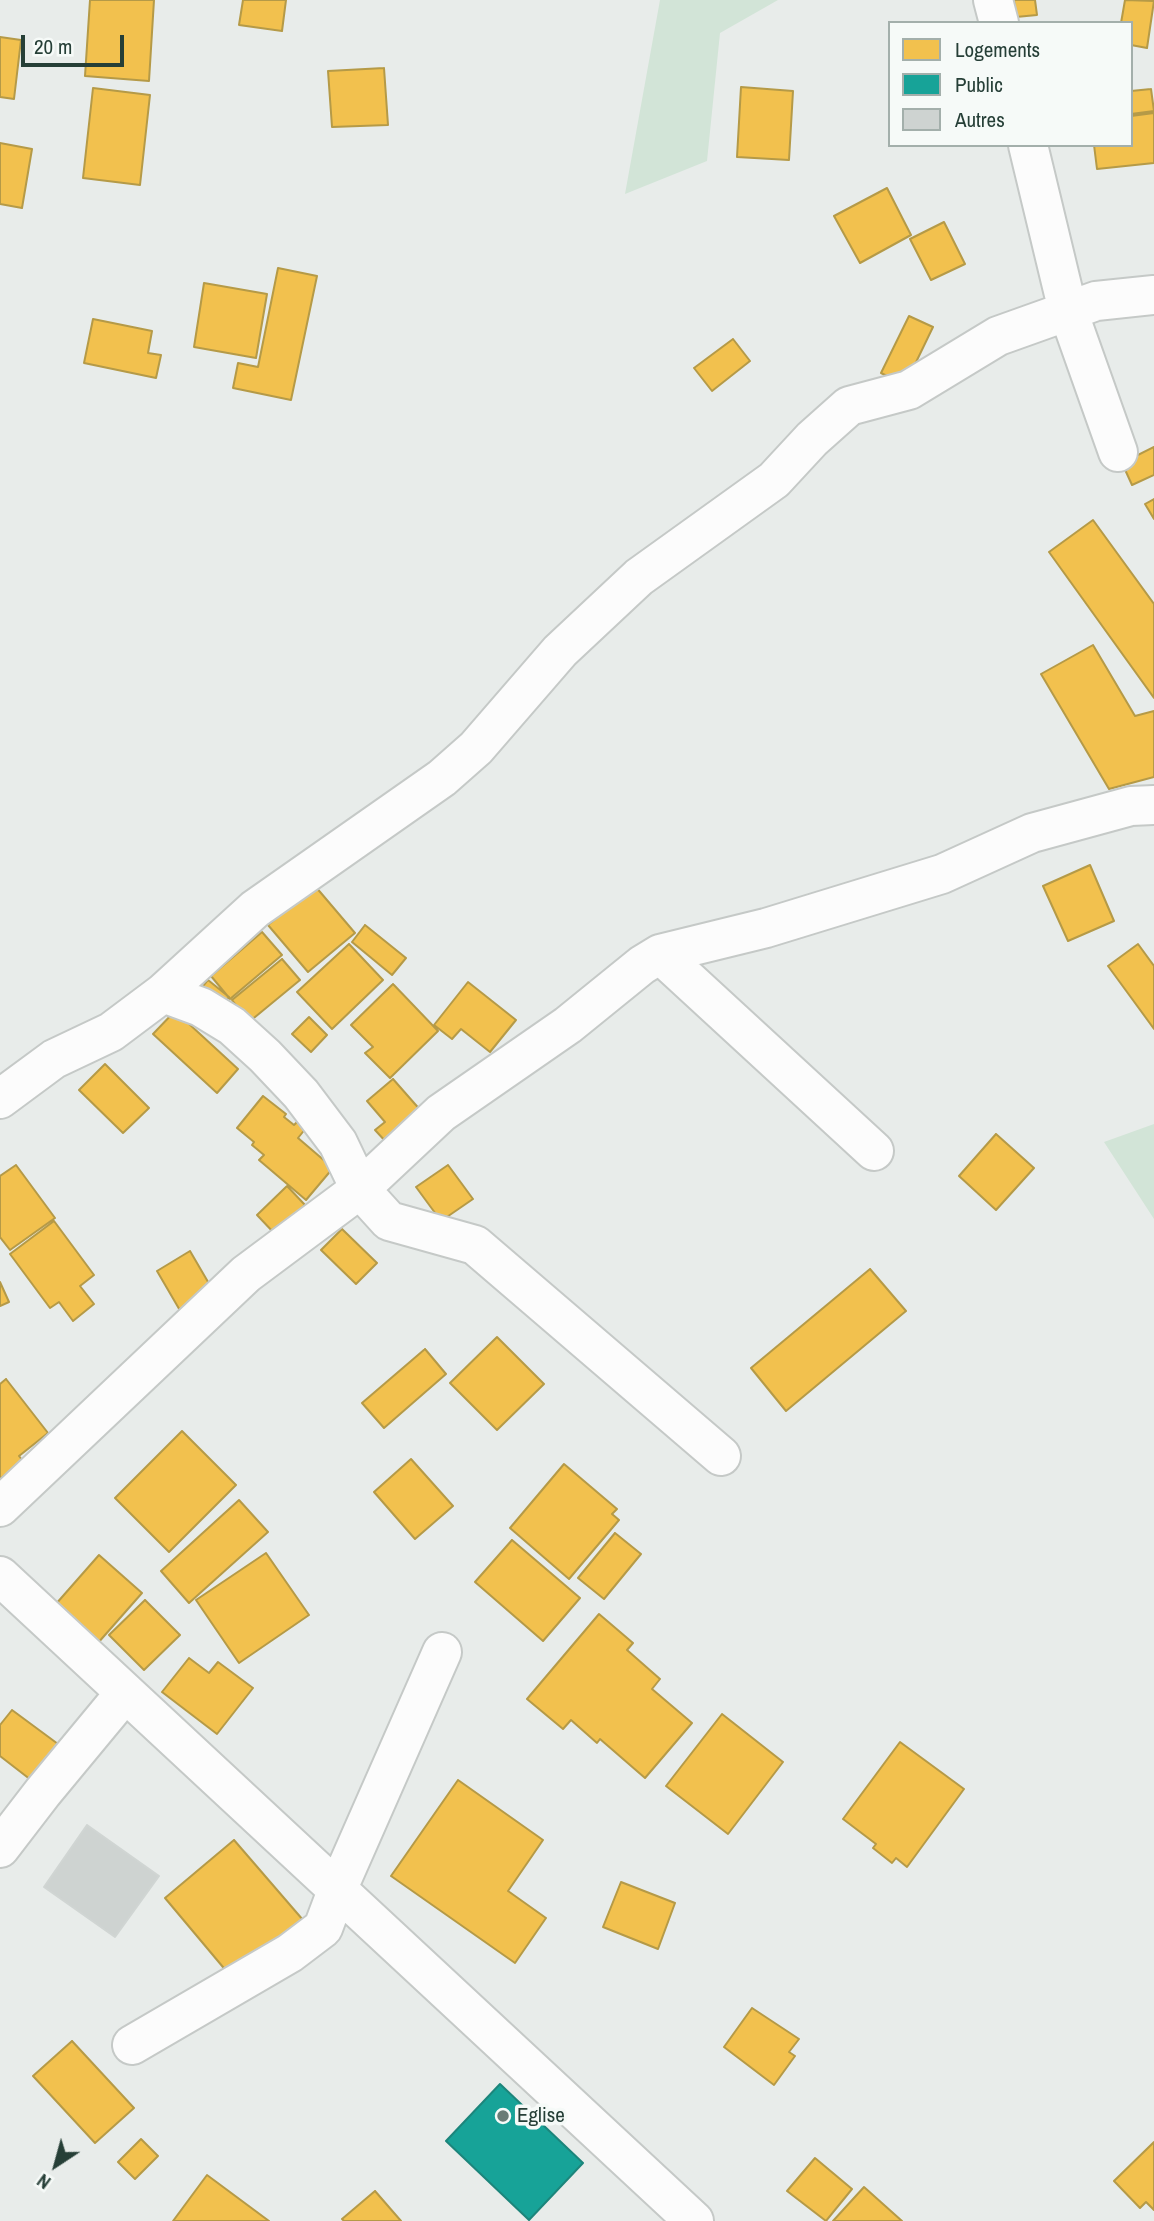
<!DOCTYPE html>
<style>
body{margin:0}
#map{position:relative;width:1154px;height:2221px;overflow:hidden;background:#e8ecea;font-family:"Archivo Narrow",sans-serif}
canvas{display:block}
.legend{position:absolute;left:888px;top:21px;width:245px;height:126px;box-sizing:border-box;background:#f6faf8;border:2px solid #a3afab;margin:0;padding:9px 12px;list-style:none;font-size:21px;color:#263f37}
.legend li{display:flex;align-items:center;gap:14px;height:35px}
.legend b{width:35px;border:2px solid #a3afab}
.north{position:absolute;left:21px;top:2130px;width:70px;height:70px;-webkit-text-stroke:5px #f6faf8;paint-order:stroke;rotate:216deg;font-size:19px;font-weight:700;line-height:28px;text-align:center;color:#263f37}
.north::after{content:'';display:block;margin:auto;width:24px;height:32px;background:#263f37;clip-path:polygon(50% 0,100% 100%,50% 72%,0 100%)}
.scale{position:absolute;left:21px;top:35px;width:103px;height:32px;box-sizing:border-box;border:4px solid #263f37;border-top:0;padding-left:9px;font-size:21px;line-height:24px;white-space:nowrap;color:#263f37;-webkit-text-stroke:5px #f6faf8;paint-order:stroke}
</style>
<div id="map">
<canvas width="1154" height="2221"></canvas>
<ul class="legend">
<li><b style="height:19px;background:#f2c14e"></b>Logements</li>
<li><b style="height:19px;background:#17a398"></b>Public</li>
<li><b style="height:19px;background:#ced3d1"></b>Autres</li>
</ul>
<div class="north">N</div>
<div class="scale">20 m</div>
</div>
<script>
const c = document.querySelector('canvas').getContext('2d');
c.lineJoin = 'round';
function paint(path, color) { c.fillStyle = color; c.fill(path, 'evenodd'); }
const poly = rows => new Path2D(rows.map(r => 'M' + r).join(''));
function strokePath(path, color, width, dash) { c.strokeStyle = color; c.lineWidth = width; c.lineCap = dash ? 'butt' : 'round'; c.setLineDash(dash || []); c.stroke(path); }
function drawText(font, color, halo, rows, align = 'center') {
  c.font = font + ' "Archivo Narrow",sans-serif'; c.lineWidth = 7; c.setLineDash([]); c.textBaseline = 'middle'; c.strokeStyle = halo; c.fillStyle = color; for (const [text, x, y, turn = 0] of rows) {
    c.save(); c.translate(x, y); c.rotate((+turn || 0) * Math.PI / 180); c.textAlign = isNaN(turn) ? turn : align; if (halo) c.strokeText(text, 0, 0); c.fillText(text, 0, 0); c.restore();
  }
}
paint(poly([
 [660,0,778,0,720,33,707,161,625,194],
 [1154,1124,1154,1219,1104,1142]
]), '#d2e4d7');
const homes = poly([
 [90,0,154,0,149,81,85,76,90,0],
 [243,0,286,0,282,31,239,25,243,0],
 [1014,0,1035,0,1037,15,1016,17,1014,0],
 [1125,0,1154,1,1147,48,1131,45,1131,23,1121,23,1125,0],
 [0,37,21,40,14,99,0,97,0,37],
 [384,68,388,125,332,127,328,71,384,68],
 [741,87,793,91,789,160,737,157,741,87],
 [93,88,150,95,140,185,83,178,93,88],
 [1151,89,1154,111,1131,114,1131,91,1151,89],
 [1154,113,1154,163,1097,169,1094,145,1131,145,1131,116,1154,113],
 [0,143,32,149,22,208,0,204,0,143],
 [887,188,911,235,860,263,834,216,887,188],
 [944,222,965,264,931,280,910,239,944,222],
 [278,268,317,276,291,400,233,388,238,363,258,367,278,268],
 [204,283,267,294,256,358,194,347,204,283],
 [909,316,933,327,905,385,881,373,909,316],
 [93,319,152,331,148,353,161,355,156,378,84,363,93,319],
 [733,339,750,361,712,391,694,368,733,339],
 [1154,447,1154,475,1132,485,1122,463,1154,447],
 [1154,499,1154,519,1145,504,1154,499],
 [1093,520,1154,604,1154,698,1049,552,1093,520],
 [1093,645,1135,716,1154,711,1154,777,1109,789,1041,674,1093,645],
 [1090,865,1114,921,1068,941,1043,886,1090,865],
 [315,886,355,933,308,972,268,925,315,886],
 [365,925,406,958,392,975,352,942,365,925],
 [262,932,282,955,230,999,211,976,262,932],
 [349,944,383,980,332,1029,297,992,349,944],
 [1138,944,1154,966,1154,1029,1108,966,1138,944],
 [282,959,300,980,249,1022,232,1000,282,959],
 [208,980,229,997,221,1007,200,990,208,980],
 [468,982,516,1020,490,1052,461,1029,452,1039,434,1025,468,982],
 [393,984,438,1031,390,1078,365,1053,373,1047,351,1025,393,984],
 [175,1011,238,1069,217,1093,153,1034,175,1011],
 [309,1017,327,1035,311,1052,292,1034,309,1017],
 [105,1064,149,1108,123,1133,79,1090,105,1064],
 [393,1079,422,1112,387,1143,375,1130,385,1122,367,1101,393,1079],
 [263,1096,286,1114,284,1117,294,1125,298,1121,306,1128,298,1138,333,1168,306,1200,259,1160,264,1155,252,1145,254,1142,237,1128,263,1096],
 [996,1134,1034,1168,996,1210,959,1176,996,1134],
 [16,1165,55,1218,10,1250,0,1237,0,1176,16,1165],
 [448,1165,473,1199,441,1221,416,1187,448,1165],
 [287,1186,305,1205,275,1234,257,1215,287,1186],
 [54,1221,94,1275,80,1286,94,1304,73,1321,59,1302,50,1308,10,1254,54,1221],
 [342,1229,377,1263,356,1284,321,1250,342,1229],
 [190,1251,218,1299,185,1319,157,1271,190,1251],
 [870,1269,906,1311,786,1411,751,1368,870,1269],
 [0,1282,9,1302,0,1306,0,1282],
 [497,1337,544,1384,497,1430,450,1383,497,1337],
 [425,1349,446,1374,384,1428,362,1403,425,1349],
 [6,1379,48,1433,19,1456,23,1461,0,1479,0,1384,6,1379],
 [182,1431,236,1485,169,1552,115,1498,182,1431],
 [411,1459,453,1506,415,1539,374,1492,411,1459],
 [564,1464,617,1509,612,1514,619,1520,569,1579,510,1528,564,1464],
 [239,1500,268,1532,189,1603,161,1571,239,1500],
 [615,1533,641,1554,604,1599,578,1578,615,1533],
 [512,1540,580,1598,543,1641,475,1582,512,1540],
 [266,1553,309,1615,239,1663,196,1600,266,1553],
 [99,1555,142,1593,90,1652,48,1613,99,1555],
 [145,1600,180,1635,144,1670,109,1635,145,1600],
 [599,1614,633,1643,627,1650,660,1679,652,1689,692,1723,645,1778,600,1739,597,1743,571,1720,563,1729,527,1699,599,1614],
 [189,1658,209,1673,218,1662,253,1688,217,1734,162,1692,189,1658],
 [12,1710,58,1744,31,1780,0,1756,0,1725,12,1710],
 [722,1714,783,1762,728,1834,666,1786,722,1714],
 [900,1742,964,1789,907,1867,896,1858,892,1863,873,1848,876,1844,843,1819,900,1742],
 [458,1780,543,1840,508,1891,546,1918,515,1963,391,1876,458,1780],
 [234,1840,303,1920,233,1979,165,1898,234,1840],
 [621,1882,675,1903,658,1949,603,1927,621,1882],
 [752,2008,799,2039,789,2052,795,2056,774,2085,724,2047,752,2008],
 [72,2041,134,2108,95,2143,33,2076,72,2041],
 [141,2139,158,2156,135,2179,118,2162,141,2139],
 [1154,2142,1154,2210,1146,2202,1140,2208,1114,2181,1154,2142],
 [815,2158,852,2189,826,2221,787,2191,815,2158],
 [207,2175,269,2221,173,2221,207,2175],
 [864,2187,902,2221,833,2221,864,2187],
 [375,2191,401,2221,344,2221,342,2219,375,2191]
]);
paint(homes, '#f2c14e');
strokePath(homes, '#b59a47', 2);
const public = poly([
 [500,2084,583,2163,529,2220,446,2141,500,2084]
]);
paint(public, '#17a398');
strokePath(public, '#1c857b', 2);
const building = poly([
 [87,1825,159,1876,115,1937,44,1887,87,1825]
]);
paint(building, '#ced3d1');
strokePath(building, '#d0d5d3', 2);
const minor = poly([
 [993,0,999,23],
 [1028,145,1068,311,1118,452],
 [660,954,874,1151],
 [163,993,201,1007,232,1026,265,1056,301,1094,338,1143,360,1189,389,1221,475,1245,721,1456],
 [0,1099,54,1059,111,1032,163,993,255,909,442,778,476,748,560,651,639,577,774,480,812,439,849,406,909,390,998,336,1096,301,1154,295],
 [0,1507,246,1274,360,1189,441,1113,568,1025,642,965,660,954,766,928,942,874,1032,833,1131,806,1154,805],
 [0,1576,694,2221],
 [0,1848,43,1792,125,1693],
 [132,2045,290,1953,323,1928,338,1888,442,1652]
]);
strokePath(minor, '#c5c9c7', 42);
strokePath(minor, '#fcfcfc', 38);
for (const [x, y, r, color] of [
 [503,2116,7,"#6a7c76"]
]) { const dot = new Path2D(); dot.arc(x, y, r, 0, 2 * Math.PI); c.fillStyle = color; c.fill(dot); strokePath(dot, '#f6faf8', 2.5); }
drawText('21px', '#263f37', '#f6faf8', [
 ["Eglise",517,2116]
], 'left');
</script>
